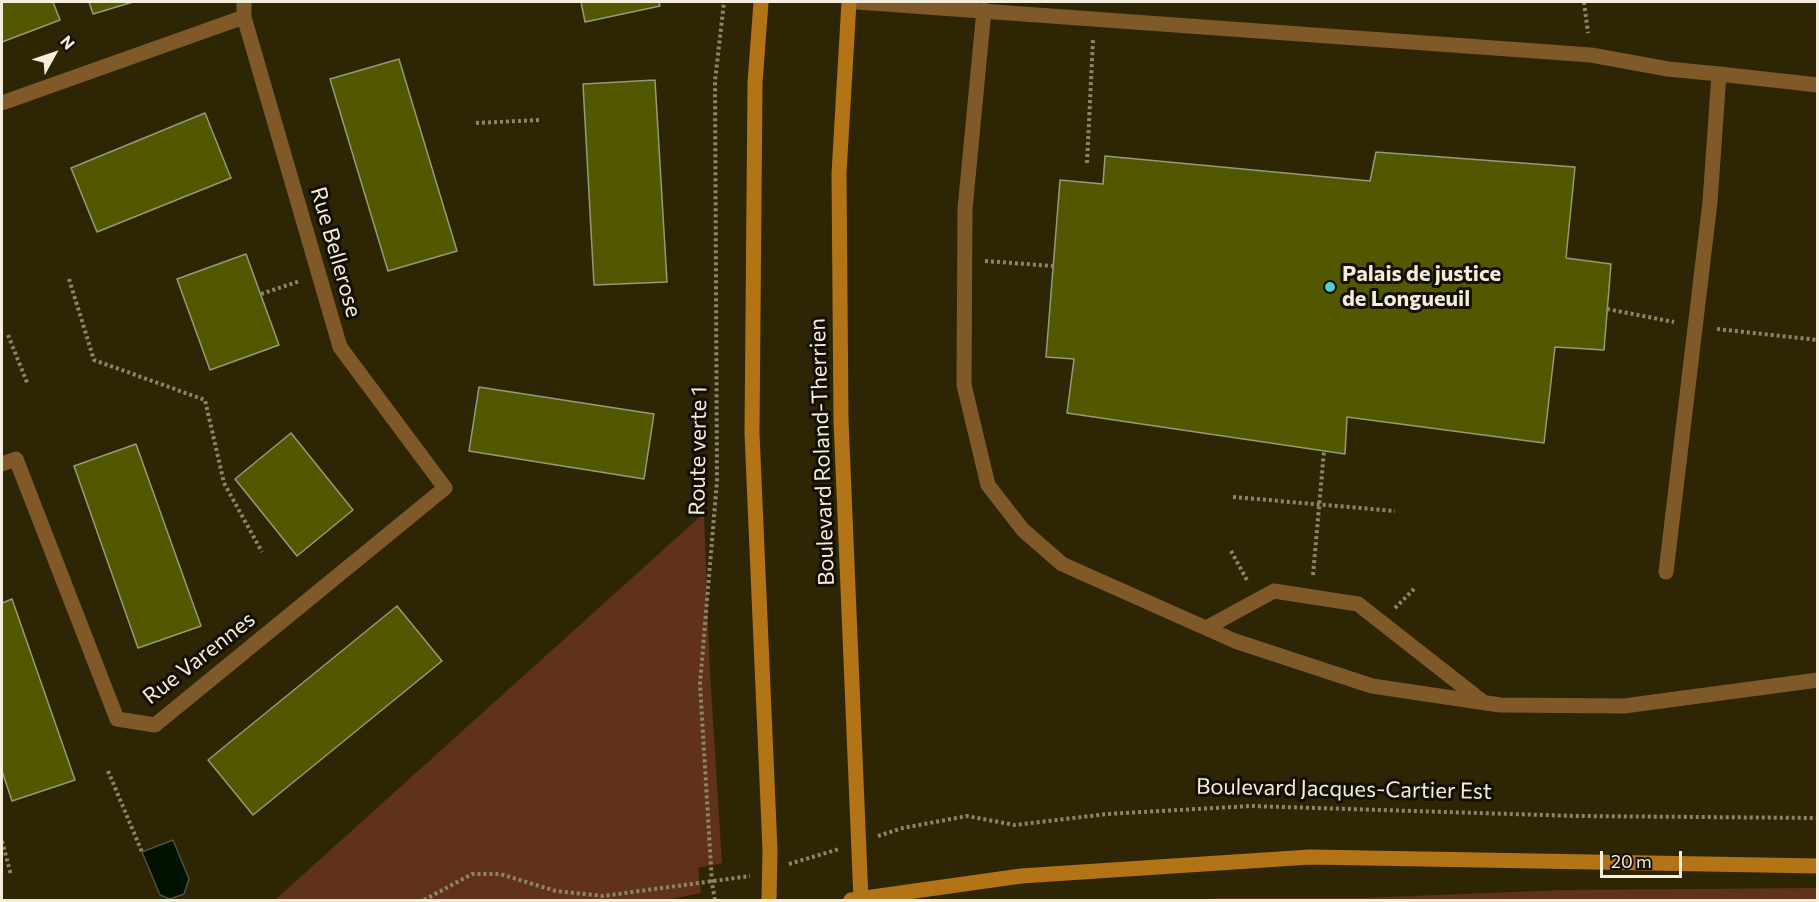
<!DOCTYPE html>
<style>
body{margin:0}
#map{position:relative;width:1819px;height:902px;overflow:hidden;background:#2e2505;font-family:Commissioner,sans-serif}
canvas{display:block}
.frame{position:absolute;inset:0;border:3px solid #f4eedc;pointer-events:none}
.north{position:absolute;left:24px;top:24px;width:60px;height:60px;-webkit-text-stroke:4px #130f04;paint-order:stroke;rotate:50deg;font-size:16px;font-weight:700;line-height:24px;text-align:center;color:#f4eedc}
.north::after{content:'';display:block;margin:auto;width:21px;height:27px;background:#f4eedc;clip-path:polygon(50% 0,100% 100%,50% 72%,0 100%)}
.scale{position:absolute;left:1600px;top:851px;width:82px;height:27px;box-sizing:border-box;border:3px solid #f4eedc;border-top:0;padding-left:8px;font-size:18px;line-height:21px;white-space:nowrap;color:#f4eedc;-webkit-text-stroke:4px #130f04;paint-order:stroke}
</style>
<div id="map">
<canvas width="1819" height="902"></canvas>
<div class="frame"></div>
<div class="north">N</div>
<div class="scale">20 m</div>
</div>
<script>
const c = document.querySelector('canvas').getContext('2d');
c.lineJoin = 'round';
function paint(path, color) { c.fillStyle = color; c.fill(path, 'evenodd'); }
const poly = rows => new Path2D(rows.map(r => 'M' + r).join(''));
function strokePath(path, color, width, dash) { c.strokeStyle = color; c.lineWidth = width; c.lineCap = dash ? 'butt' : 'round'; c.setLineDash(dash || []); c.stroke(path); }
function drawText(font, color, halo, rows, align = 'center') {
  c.font = font + ' Commissioner,sans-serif'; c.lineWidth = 6; c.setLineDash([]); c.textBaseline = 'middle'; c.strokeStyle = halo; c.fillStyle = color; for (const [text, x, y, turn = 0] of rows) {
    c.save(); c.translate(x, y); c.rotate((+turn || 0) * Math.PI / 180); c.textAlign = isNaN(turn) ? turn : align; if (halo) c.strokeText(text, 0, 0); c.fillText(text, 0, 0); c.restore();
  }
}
paint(poly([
 [704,513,710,673,722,863,698,868,701,893,665,900,275,900],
 [1818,888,1817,900,1196,900,1218,898,1361,898,1564,890]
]), '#60321a');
const water = poly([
 [173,840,189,879,184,894,170,899,160,895,142,852,173,840]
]);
paint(water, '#031100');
strokePath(water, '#4b5342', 1.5);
const building = poly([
 [2,2,53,2,60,20,2,42,2,2],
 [89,2,133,2,93,14,89,2],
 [581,2,659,2,660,6,585,22,581,2],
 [399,59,457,251,388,271,330,79,399,59],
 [655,80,667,282,594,285,583,84,655,80],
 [205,113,231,178,97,232,71,168,205,113],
 [1376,152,1575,167,1566,258,1611,264,1604,350,1555,347,1544,443,1347,417,1345,454,1067,413,1074,359,1046,357,1060,180,1103,184,1105,156,1370,181,1376,152],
 [246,254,279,345,210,370,177,279,246,254],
 [479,387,654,414,644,479,469,451,479,387],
 [291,433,353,510,297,556,235,479,291,433],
 [136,444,201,626,138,648,74,466,136,444],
 [12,599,75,780,12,801,2,771,2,603,12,599],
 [397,606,442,661,253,815,208,760,397,606]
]);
paint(building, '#515800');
strokePath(building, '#969b79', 1.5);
strokePath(poly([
 [1584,2,1588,33],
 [476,123,540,120],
 [1087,163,1093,40],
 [985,261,1053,266],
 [69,279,94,360,205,400,224,483,262,552],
 [261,294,300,281],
 [1607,309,1674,322],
 [1717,329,1818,340],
 [8,335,28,385],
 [1233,497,1395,511],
 [1231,551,1248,582],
 [1313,575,1324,451],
 [1395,608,1414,589],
 [108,771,142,852],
 [878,836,903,828,967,816,1015,825,1107,814,1251,806,1576,816,1818,818],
 [2,841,11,875],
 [789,864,839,849],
 [424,900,472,874,500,874,556,891,603,896,750,876],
 [715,900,712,883,700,684,717,481,715,81,724,2]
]), '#8c846b', 4, [3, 3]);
strokePath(poly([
 [857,2,1591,55,1668,69,1719,74,1710,202,1666,572],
 [984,10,965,209,964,385,988,485,1023,530,1062,564,1235,641,1372,686,1500,705,1624,706,1818,680],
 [1719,74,1818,85],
 [1206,628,1274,591,1358,604,1483,702]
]), '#805928', 15);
strokePath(poly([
 [2,103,244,17],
 [2,464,16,459,117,719,155,725,445,488,340,347,244,17,244,2]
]), '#805928', 15);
strokePath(poly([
 [761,2,755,83,752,433,770,850,769,900],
 [849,2,839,173,841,420,861,900],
 [851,900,1021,876,1310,857,1818,866]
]), '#b37417', 15);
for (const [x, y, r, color] of [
 [1330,287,6,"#52cbd8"]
]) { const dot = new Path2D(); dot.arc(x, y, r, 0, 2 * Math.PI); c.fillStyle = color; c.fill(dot); strokePath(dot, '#130f04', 2); }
drawText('22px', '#f4eedc', '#130f04', [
 ["Rue Bellerose",336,252,74],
 ["Route verte 1",698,451,-89],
 ["Boulevard Roland-Therrien",822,452,-92],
 ["Rue Varennes",199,658,-38],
 ["Boulevard Jacques-Cartier Est",1344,789,1]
]);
drawText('bold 22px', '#f4eedc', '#130f04', [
 ["Palais de justice",1342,274],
 ["de Longueuil",1342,299]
], 'left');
</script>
